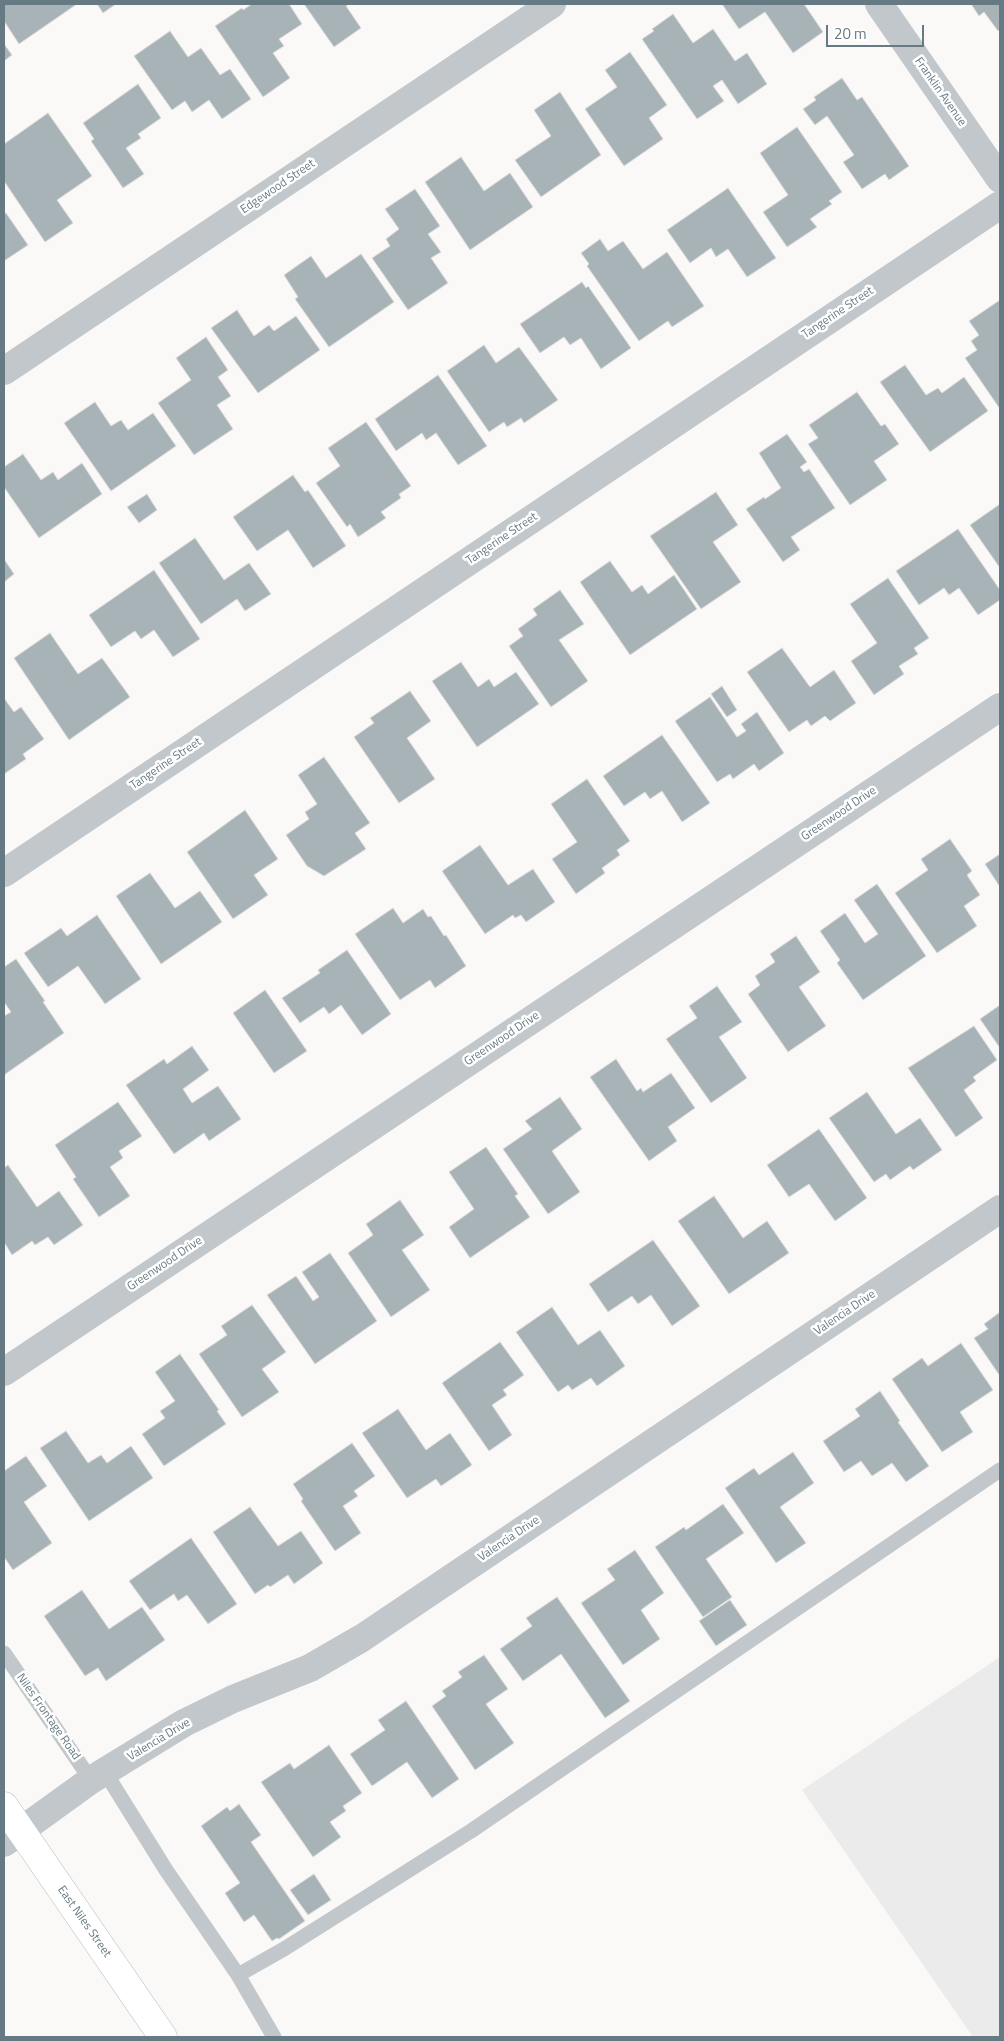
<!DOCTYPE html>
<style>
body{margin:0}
#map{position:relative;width:1004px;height:2041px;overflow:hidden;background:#faf9f7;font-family:"Titillium Web",sans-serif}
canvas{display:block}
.frame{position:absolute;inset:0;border:5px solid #657a82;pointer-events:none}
.scale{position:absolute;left:826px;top:25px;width:98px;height:22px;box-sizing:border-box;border:2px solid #657a82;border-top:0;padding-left:6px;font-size:15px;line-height:18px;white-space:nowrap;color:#657a82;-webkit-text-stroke:4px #fff;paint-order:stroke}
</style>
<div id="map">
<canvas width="1004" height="2041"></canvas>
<div class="frame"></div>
<div class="scale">20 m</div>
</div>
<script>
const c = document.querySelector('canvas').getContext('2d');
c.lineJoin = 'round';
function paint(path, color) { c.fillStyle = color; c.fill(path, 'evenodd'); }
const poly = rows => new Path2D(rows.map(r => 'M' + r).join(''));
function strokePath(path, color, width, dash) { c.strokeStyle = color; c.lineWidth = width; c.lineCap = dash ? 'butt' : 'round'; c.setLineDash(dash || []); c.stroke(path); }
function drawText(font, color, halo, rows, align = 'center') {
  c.font = font + ' "Titillium Web",sans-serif'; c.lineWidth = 5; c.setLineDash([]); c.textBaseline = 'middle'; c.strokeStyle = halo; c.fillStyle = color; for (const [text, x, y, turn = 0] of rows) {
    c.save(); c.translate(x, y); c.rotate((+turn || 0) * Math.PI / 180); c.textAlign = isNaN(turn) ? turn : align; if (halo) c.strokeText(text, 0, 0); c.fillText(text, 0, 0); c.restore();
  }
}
paint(poly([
 [1000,1657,1000,2037,973,2037,802,1790]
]), '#ebebeb');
const building = poly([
 [4,4,77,4,19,44,4,21,4,4],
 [97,4,116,4,103,13,97,4],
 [252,4,289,4,302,24,279,39,284,46,273,53,290,78,263,97,215,26,242,8,243,10,252,4],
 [304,4,349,4,346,6,361,28,334,47,304,4],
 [722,4,804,4,823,32,793,53,765,12,739,29,722,4],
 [971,4,1000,4,1000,29,998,31,984,12,979,16,971,4],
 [673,14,693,43,713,29,735,61,747,53,767,84,738,104,722,80,713,86,724,101,697,119,642,39,654,31,652,29,673,14],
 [170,31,188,57,201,48,220,75,230,69,251,99,222,119,209,100,192,112,185,101,172,110,134,56,170,31],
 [4,44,12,55,4,61,4,44],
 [630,52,667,105,649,118,663,139,624,166,585,109,617,87,605,70,630,52],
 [842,78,857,100,862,97,909,166,889,180,885,174,862,189,843,162,854,155,827,116,815,125,803,109,816,100,814,97,842,78],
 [138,84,161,118,138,134,141,138,126,148,144,174,123,188,91,141,94,139,83,123,138,84],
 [560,92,601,155,541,197,515,160,551,136,534,110,560,92],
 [48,113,92,176,57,200,73,223,45,242,4,181,4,144,48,113],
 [797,127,842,192,829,201,832,204,810,219,817,227,787,247,763,212,788,195,760,153,797,127],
 [461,157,484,191,510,173,533,207,470,250,425,182,461,157],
 [728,188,776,258,747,277,728,249,716,257,711,248,690,263,667,230,728,188],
 [415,189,440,226,428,234,441,252,431,258,448,283,408,310,372,258,390,246,386,239,399,229,385,209,415,189],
 [6,213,28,245,4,261,4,215,6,213],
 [600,239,608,251,623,241,643,269,667,252,704,306,672,327,668,321,639,341,587,266,589,264,581,253,600,239],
 [361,254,394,302,329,347,295,299,298,297,284,275,311,256,326,278,361,254],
 [582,282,586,288,588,286,631,348,601,369,581,338,570,345,564,337,540,353,520,324,582,282],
 [1000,300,1000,409,965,358,977,350,971,341,979,335,969,321,1000,300],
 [237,310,254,336,269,325,274,331,296,316,320,350,258,393,211,328,237,310],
 [206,337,228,370,218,377,231,396,217,405,233,429,194,455,158,403,191,380,176,358,206,337],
 [484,345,496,363,519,347,558,400,524,423,521,418,507,427,504,422,489,432,447,371,484,345],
 [905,365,926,395,938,388,942,393,964,377,988,411,930,452,880,382,905,365],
 [438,375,487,446,458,465,436,433,426,440,422,433,396,451,375,419,438,375],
 [857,392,881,426,885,424,899,444,874,461,887,480,850,505,808,444,818,438,809,425,857,392],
 [95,402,111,426,121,420,128,430,153,413,176,446,111,491,64,423,95,402],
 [366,422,411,486,399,494,401,498,381,512,386,518,358,537,350,524,347,527,316,483,340,466,328,448,366,422],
 [787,434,807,462,800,467,804,472,809,469,835,508,791,537,800,550,783,562,746,509,764,497,765,499,781,488,759,453,787,434],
 [23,454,41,480,53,472,58,480,82,463,102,494,39,538,4,487,4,467,23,454],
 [293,475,305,492,308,490,346,546,313,568,288,530,257,551,233,517,293,475],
 [716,492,738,525,713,542,741,582,701,609,650,536,716,492],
 [147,494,157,510,139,523,127,507,147,494],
 [1000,504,1000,568,970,525,1000,504],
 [958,529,1000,590,1000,600,978,615,959,588,949,595,944,588,919,605,896,571,958,529],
 [195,538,224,580,249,563,271,594,245,611,237,599,201,624,159,563,195,538],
 [4,559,14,574,4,582,4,559],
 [610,561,632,592,642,585,648,594,674,575,697,609,630,655,580,582,610,561],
 [154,570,200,639,173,657,154,630,141,639,135,631,111,647,89,615,154,570],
 [888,578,929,638,914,648,918,654,899,666,904,674,874,695,851,661,877,643,850,604,888,578],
 [560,590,584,624,559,640,588,681,551,707,509,646,523,636,518,629,537,615,533,609,560,590],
 [50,633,78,674,102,658,130,697,69,740,14,658,50,633],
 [782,648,810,687,834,670,856,703,830,721,825,716,811,726,807,720,789,732,747,672,782,648],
 [461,662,478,687,489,679,494,687,516,672,539,704,477,747,432,681,461,662],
 [722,686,737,710,727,717,711,694,722,686],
 [410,691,431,721,407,738,435,779,399,803,354,737,374,723,370,718,410,691],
 [710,697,737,737,746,731,741,724,757,712,784,753,759,771,754,764,733,779,730,774,717,782,675,721,710,697],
 [4,698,14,712,21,707,44,739,23,754,26,759,4,774,4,698],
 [662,735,710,803,682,822,662,791,650,799,645,792,624,806,603,776,662,735],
 [324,757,370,823,355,833,366,849,324,876,307,866,286,835,309,819,305,812,317,804,298,775,324,757],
 [587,779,630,841,617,850,620,855,602,868,605,873,576,894,552,859,577,842,551,804,587,779],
 [245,810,278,859,254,875,268,895,233,919,187,852,245,810],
 [950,839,972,871,967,875,980,895,964,906,977,926,937,953,895,893,928,870,921,859,950,839],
 [480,845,508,885,533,869,555,902,526,922,521,915,515,918,513,915,485,934,442,871,480,845],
 [1000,854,1000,887,985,864,1000,854],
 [150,873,175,908,200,891,222,922,161,964,116,896,150,873],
 [877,884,926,956,863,1000,837,963,840,960,820,931,845,913,865,943,878,934,854,900,877,884],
 [393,908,403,923,423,909,428,917,431,916,444,936,446,935,466,966,435,988,430,980,400,1000,355,934,393,908],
 [97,915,141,979,105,1004,78,966,48,987,24,953,61,928,67,936,97,915],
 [796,936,820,972,799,987,826,1026,788,1052,748,994,760,985,755,976,775,962,770,954,796,936],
 [347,950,391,1014,362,1035,341,1005,329,1014,324,1007,300,1023,282,998,320,973,318,970,347,950],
 [16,959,45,1001,43,1002,64,1033,4,1075,4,1016,11,1012,4,1002,4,967,16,959],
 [717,986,742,1022,719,1037,747,1078,711,1103,666,1039,697,1018,689,1006,717,986],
 [265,990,307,1051,274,1073,233,1013,265,990],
 [1000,1005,1000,1048,980,1019,1000,1005],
 [974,1026,997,1060,973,1077,976,1081,964,1090,983,1118,956,1137,908,1068,974,1026],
 [192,1046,209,1070,183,1089,192,1103,218,1086,241,1119,209,1141,204,1133,174,1154,126,1085,164,1059,167,1064,192,1046],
 [616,1059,637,1091,641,1088,643,1092,671,1073,695,1108,668,1127,677,1141,649,1161,590,1077,616,1059],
 [867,1092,896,1134,920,1118,942,1150,913,1170,910,1166,890,1180,886,1174,874,1182,829,1118,867,1092],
 [560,1097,582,1129,552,1151,580,1192,548,1214,503,1149,532,1129,525,1121,560,1097],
 [118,1102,142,1136,119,1151,123,1158,110,1167,130,1196,99,1217,73,1179,76,1177,55,1145,118,1102],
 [819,1129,867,1198,835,1221,809,1184,789,1197,767,1165,819,1129],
 [486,1147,518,1194,515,1196,530,1217,470,1258,449,1227,474,1209,449,1172,486,1147],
 [8,1165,37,1207,59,1191,83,1225,54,1245,48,1237,35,1245,32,1241,12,1255,4,1242,4,1168,8,1165],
 [714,1196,743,1238,767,1221,789,1253,729,1294,678,1221,714,1196],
 [400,1200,424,1235,402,1250,430,1290,391,1317,348,1253,373,1235,366,1224,400,1200],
 [653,1240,700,1306,672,1326,651,1295,638,1304,632,1296,608,1312,589,1284,653,1240],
 [330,1253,377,1321,315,1364,267,1295,296,1276,313,1301,319,1297,302,1272,330,1253],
 [252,1305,286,1352,262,1369,279,1392,242,1417,199,1354,227,1335,221,1326,252,1305],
 [552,1307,578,1345,600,1330,625,1366,597,1386,591,1378,572,1390,568,1385,558,1392,516,1332,552,1307],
 [1000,1312,1000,1376,974,1338,988,1329,984,1324,1000,1312],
 [500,1342,524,1375,503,1390,507,1395,492,1405,512,1435,489,1451,442,1383,500,1342],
 [961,1343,993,1390,960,1412,973,1432,942,1452,892,1379,922,1358,928,1366,961,1343],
 [180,1354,219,1410,217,1411,226,1424,164,1466,142,1434,165,1418,160,1411,175,1401,155,1372,180,1354],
 [880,1391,900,1421,898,1422,929,1466,906,1482,892,1463,872,1476,861,1461,844,1472,823,1441,860,1416,855,1409,880,1391],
 [398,1409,426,1450,450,1433,472,1465,441,1486,436,1479,407,1498,362,1433,398,1409],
 [66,1431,88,1463,101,1455,107,1463,131,1446,153,1478,89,1521,40,1448,66,1431],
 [352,1443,375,1476,354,1491,358,1496,343,1506,361,1533,335,1551,301,1501,303,1499,293,1484,352,1443],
 [793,1452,814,1483,780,1507,806,1543,776,1563,725,1488,754,1468,759,1475,793,1452],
 [26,1456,47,1486,24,1502,52,1543,13,1570,4,1557,4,1471,26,1456],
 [723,1504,744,1533,706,1559,732,1597,703,1617,655,1547,684,1527,686,1530,723,1504],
 [250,1507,278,1546,301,1531,323,1563,294,1584,288,1575,270,1587,268,1585,255,1594,213,1532,250,1507],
 [191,1538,237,1604,208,1624,187,1595,178,1601,174,1594,150,1610,129,1581,191,1538],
 [635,1550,664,1593,641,1610,660,1639,623,1665,581,1603,615,1580,607,1569,635,1550],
 [82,1590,109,1629,142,1607,165,1640,106,1681,98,1668,85,1676,44,1616,82,1590],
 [557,1597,630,1701,605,1718,561,1654,523,1681,500,1649,532,1626,526,1618,557,1597],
 [730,1600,747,1625,716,1646,699,1621,730,1600],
 [484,1655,508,1689,486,1704,514,1743,475,1770,432,1706,446,1696,442,1691,462,1677,458,1672,484,1655],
 [406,1701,459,1779,432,1798,407,1762,372,1786,350,1754,385,1730,378,1720,406,1701],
 [329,1745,362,1793,343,1806,346,1811,330,1822,341,1837,313,1857,261,1782,290,1763,294,1769,329,1745],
 [239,1804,261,1835,251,1842,305,1921,279,1939,277,1938,272,1941,254,1915,244,1922,225,1893,240,1883,201,1826,227,1807,230,1811,239,1804],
 [314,1874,331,1900,308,1915,290,1890,314,1874]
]);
paint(building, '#a8b3b7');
strokePath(building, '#dcdbda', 1);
const secondary = poly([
 [4,1806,163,2037]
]);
strokePath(secondary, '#b3bbbe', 29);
strokePath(poly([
 [4,1653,91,1780],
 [105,1772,166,1870,238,1975,274,2037],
 [238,1975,284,1949,471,1831,1000,1470]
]), '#c1c7ca', 15);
strokePath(poly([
 [879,4,1000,179],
 [4,371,552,4],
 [4,873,1000,205],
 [4,1372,1000,707],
 [4,1843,91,1780,184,1723,233,1699,310,1668,362,1638,1000,1209]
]), '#c1c7ca', 28);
strokePath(secondary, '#fff', 28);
drawText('12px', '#657a82', '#fff', [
 ["Franklin Avenue",940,92,55],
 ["Edgewood Street",278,187,-34],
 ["Tangerine Street",838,313,-34],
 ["Tangerine Street",502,539,-34],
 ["Tangerine Street",166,764,-34],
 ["Greenwood Drive",839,814,-34],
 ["Greenwood Drive",502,1039,-34],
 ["Greenwood Drive",165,1264,-34],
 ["Valencia Drive",845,1313,-34],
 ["Valencia Drive",509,1539,-34],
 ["Niles Frontage Road",48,1717,55],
 ["Valencia Drive",159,1740,-31],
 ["East Niles Street",84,1922,55]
]);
</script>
